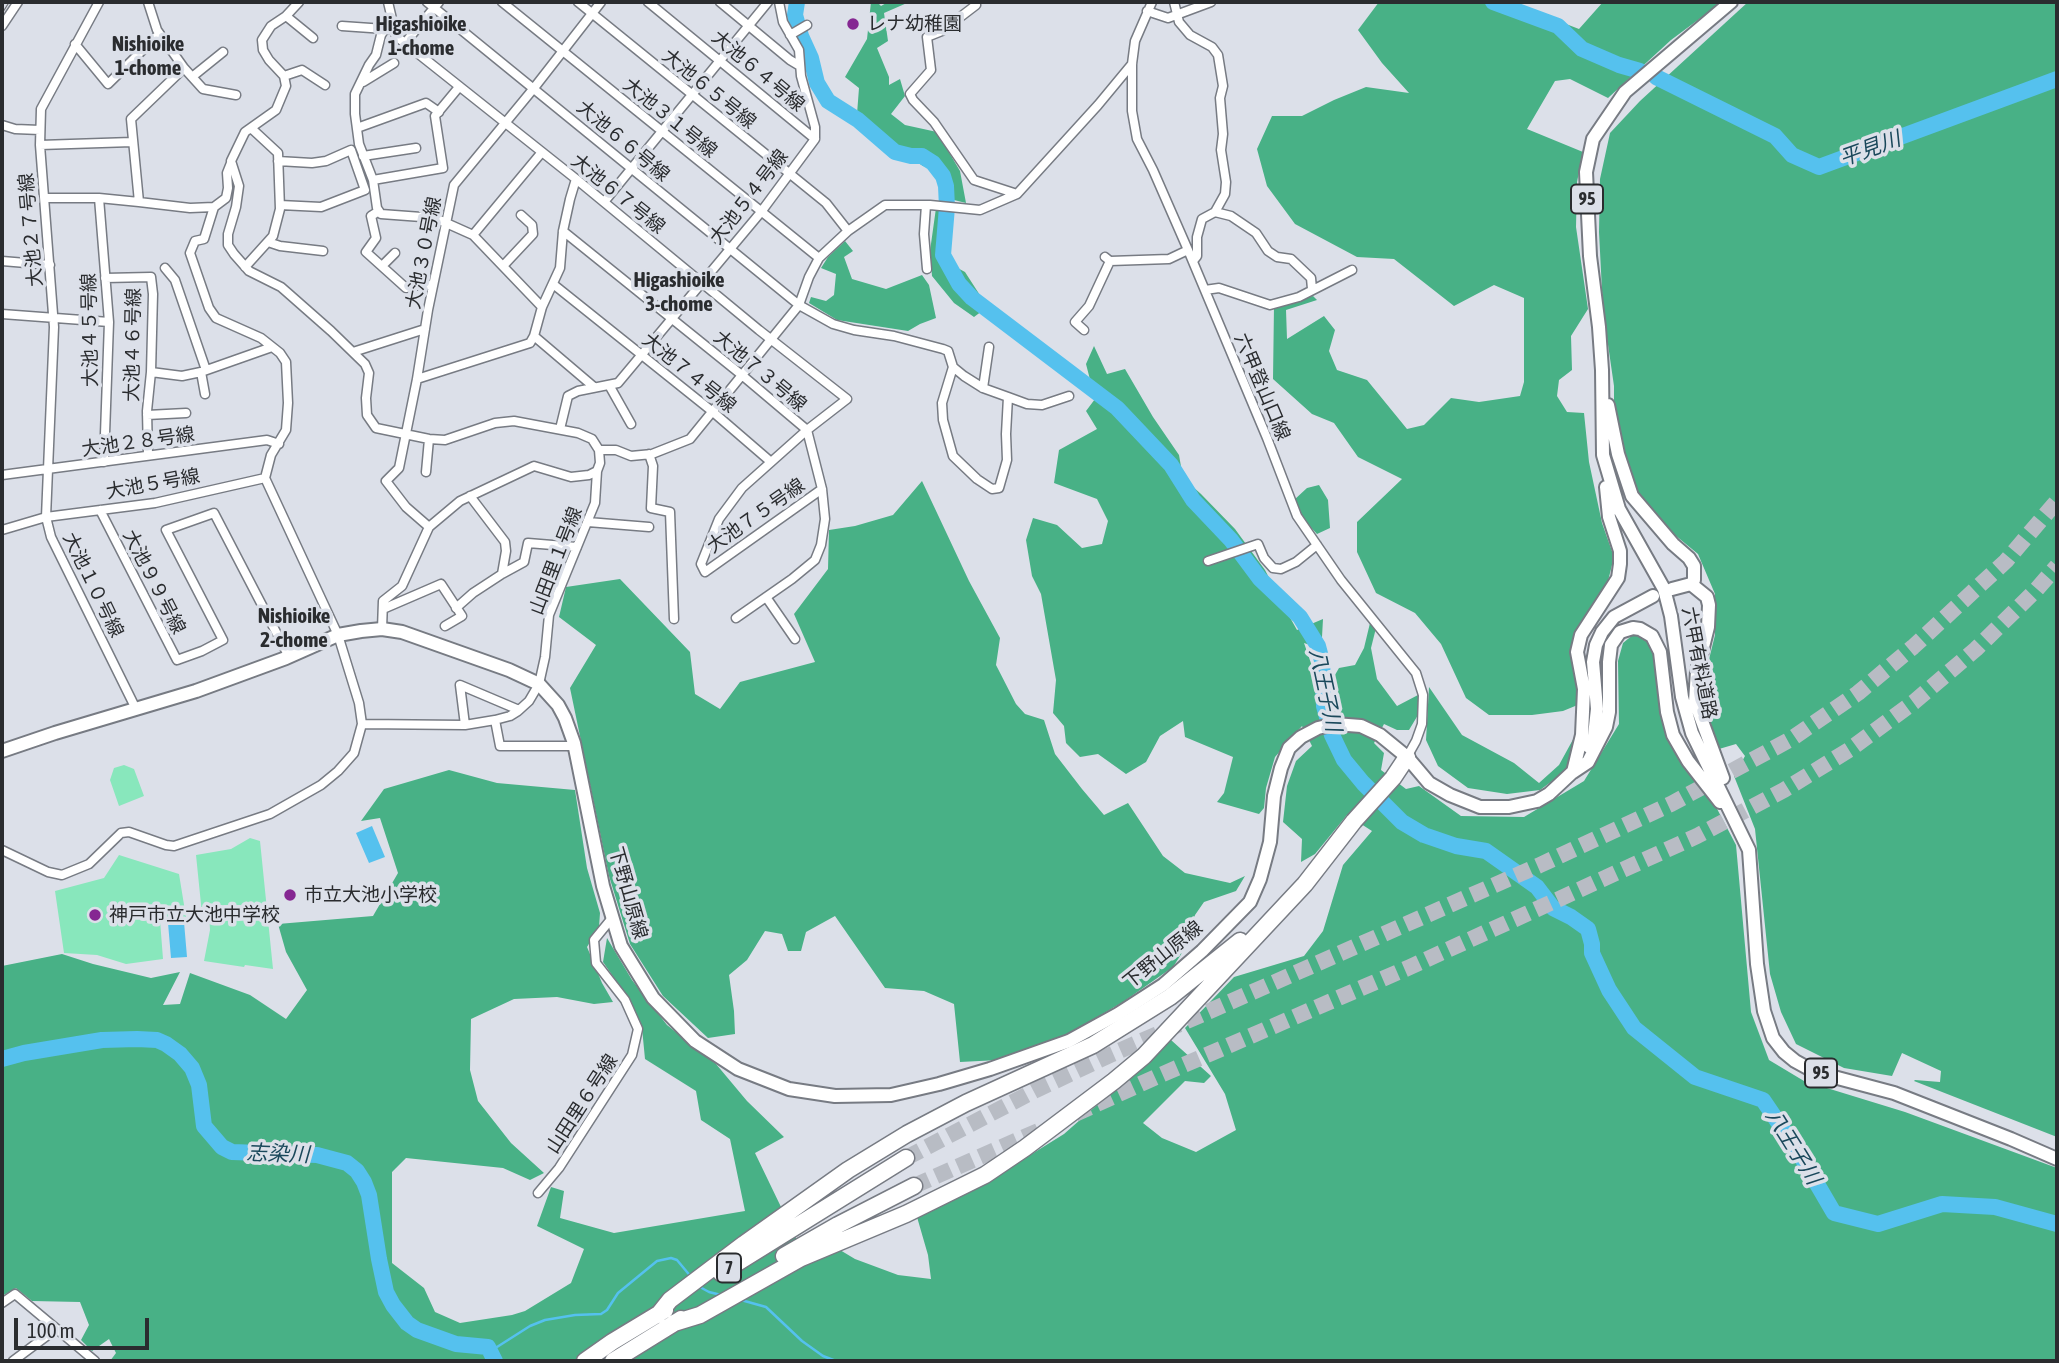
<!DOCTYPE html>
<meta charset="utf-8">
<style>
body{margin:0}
#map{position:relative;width:2059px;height:1363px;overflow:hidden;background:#dce0e9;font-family:"Asap Condensed",sans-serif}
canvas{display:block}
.frame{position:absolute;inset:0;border:4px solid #2a2c2f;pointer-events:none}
.scale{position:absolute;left:14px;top:1318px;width:135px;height:32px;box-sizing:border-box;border:4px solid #2a2c2f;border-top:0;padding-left:9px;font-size:21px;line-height:24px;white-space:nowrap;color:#2a2c2f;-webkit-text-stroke:5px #dce0e9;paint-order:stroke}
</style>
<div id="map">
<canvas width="2059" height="1363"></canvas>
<div class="frame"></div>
<div class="scale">100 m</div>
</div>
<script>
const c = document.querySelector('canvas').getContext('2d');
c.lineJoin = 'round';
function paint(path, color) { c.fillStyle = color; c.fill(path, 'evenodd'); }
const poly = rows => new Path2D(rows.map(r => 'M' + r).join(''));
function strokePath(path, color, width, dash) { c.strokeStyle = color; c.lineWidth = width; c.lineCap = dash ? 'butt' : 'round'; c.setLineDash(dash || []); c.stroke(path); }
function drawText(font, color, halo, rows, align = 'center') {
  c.font = font + ' "Asap Condensed","Noto Sans JP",sans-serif'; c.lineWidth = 7; c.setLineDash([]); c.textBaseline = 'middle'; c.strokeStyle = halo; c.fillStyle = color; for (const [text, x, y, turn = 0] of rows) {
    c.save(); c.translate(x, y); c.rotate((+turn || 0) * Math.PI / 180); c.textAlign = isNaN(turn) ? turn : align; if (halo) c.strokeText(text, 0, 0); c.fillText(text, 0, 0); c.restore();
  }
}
paint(poly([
 [124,765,134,769,144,796,119,806,110,780,114,768],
 [250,838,260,841,273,969,245,965,244,967,204,961,210,930,209,913,202,914,196,855,231,849],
 [119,855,179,874,186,917,160,920,163,959,126,964,97,955,64,953,55,891,104,878]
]), '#88e7bc');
paint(poly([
 [871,2,877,2,881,6,888,2,907,3,884,13,888,41,877,48,889,77,889,85,900,79,905,96,891,114,905,125,937,132,960,171,966,203,950,199,945,172,923,166,897,149,857,114,859,88,845,77,867,39],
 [1379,2,1509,2,1579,29,1603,2,1722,2,1671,40,1608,98,1570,79,1555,81,1527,129,1583,152,1577,182,1576,227,1588,309,1571,336,1572,370,1559,380,1557,396,1567,412,1584,413,1589,462,1602,523,1614,557,1607,585,1580,623,1574,651,1580,704,1563,711,1532,715,1489,715,1466,698,1441,644,1415,613,1376,593,1357,552,1357,522,1402,479,1358,457,1334,423,1312,414,1273,379,1274,306,1313,296,1317,300,1286,310,1287,339,1324,316,1335,330,1329,351,1337,370,1367,380,1407,429,1424,425,1451,398,1479,402,1520,396,1524,382,1524,298,1494,285,1454,306,1394,259,1357,257,1295,224,1267,186,1257,149,1272,116,1302,116,1334,100,1366,87,1409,93,1382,63,1358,30],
 [1748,2,2057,2,2057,1137,1914,1081,1915,1080,1940,1082,1941,1071,1902,1053,1892,1076,1844,1068,1796,1044,1781,1012,1770,974,1755,829,1734,776,1745,756,1736,744,1719,749,1701,692,1715,635,1715,594,1698,554,1658,521,1633,491,1614,425,1614,386,1603,310,1599,232,1600,179,1610,133,1640,101],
 [936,208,952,210,946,253,952,265,965,272,985,303,982,311,974,317,954,303,932,276,930,251],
 [845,241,853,251,844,257,852,279,886,289,922,275,929,285,936,318,920,324,908,331,837,320,809,303,811,297,826,301,834,295,836,274,821,268,828,257],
 [1094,346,1107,374,1125,369,1153,417,1179,455,1183,478,1201,494,1235,529,1265,570,1284,607,1297,630,1323,619,1322,637,1313,646,1304,643,1314,672,1328,687,1339,668,1355,665,1364,648,1370,623,1376,628,1371,648,1377,679,1397,706,1418,695,1418,715,1409,730,1397,730,1384,724,1374,743,1384,753,1381,770,1406,789,1419,786,1461,816,1524,817,1584,781,1619,724,1618,661,1623,643,1634,634,1649,643,1657,666,1667,739,1714,803,1736,845,1751,1012,1769,1060,1804,1081,1905,1112,2057,1168,2057,1361,110,1361,116,1353,109,1339,92,1351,81,1340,89,1325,80,1302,32,1301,16,1288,2,1296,2,966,62,954,93,964,151,978,180,972,163,1005,180,1004,190,973,250,995,286,1019,307,990,286,952,278,924,373,916,398,873,380,818,361,821,384,789,449,770,497,783,575,790,587,868,600,913,599,927,587,947,602,983,613,1002,594,1004,557,997,514,999,471,1019,470,1070,478,1101,511,1143,544,1173,530,1180,503,1168,406,1158,392,1172,392,1263,424,1288,435,1312,460,1323,512,1315,525,1311,571,1283,584,1249,537,1226,551,1187,564,1191,560,1218,614,1233,745,1211,730,1139,701,1120,696,1091,645,1059,642,1028,621,988,603,962,607,938,632,980,667,1025,716,1064,747,1101,784,1137,755,1153,808,1263,840,1250,855,1259,898,1275,931,1279,928,1255,917,1217,974,1190,1064,1134,1171,1040,1211,1076,1204,1083,1185,1081,1143,1123,1162,1138,1196,1152,1236,1130,1225,1094,1185,1028,1234,977,1304,956,1323,931,1343,865,1372,831,1347,815,1315,854,1301,862,1302,839,1283,822,1287,786,1296,761,1312,746,1302,726,1275,757,1266,788,1264,808,1259,814,1217,802,1224,793,1233,757,1185,737,1183,721,1160,736,1146,762,1126,774,1098,754,1080,757,1066,743,1064,726,1053,713,1056,680,1041,594,1032,576,1026,540,1033,518,1057,525,1082,548,1102,544,1108,521,1097,499,1054,483,1059,450,1097,429,1086,411,1095,399,1086,364],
 [922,481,969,581,1000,638,996,665,1016,704,1025,714,1044,720,1055,754,1082,789,1104,815,1128,803,1163,856,1185,873,1230,883,1245,876,1236,891,1204,902,1195,915,1187,945,1173,967,1123,1002,1065,1036,999,1060,960,1062,954,1004,924,991,885,988,835,916,806,932,801,951,788,951,782,934,765,931,747,960,729,975,734,1011,735,1034,708,1038,663,996,630,944,609,876,570,688,596,645,559,617,566,587,620,579,690,652,695,694,720,709,740,682,815,662,794,614,828,569,829,530,855,526,893,515],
 [1319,485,1328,500,1330,528,1317,534,1304,520,1294,500,1307,488],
 [1429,687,1462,735,1514,763,1539,783,1559,765,1576,734,1578,739,1567,770,1540,790,1507,794,1468,788,1438,766,1426,740]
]), '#48b186');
paint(poly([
 [372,826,385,857,369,863,356,833],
 [184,922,187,957,171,958,168,923]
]), '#55c1ee');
strokePath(poly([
 [698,1286,709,1292,721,1295],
 [741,1300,766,1307,802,1341,823,1356,836,1361],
 [488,1347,497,1347,530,1326,545,1320,575,1315,601,1314,607,1310,618,1293,657,1261,671,1258,677,1260,692,1278]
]), '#55c1ee', 2.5);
strokePath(poly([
 [797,2,795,15,801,36,811,58,817,83,828,101,858,120,895,152,911,156,922,156,933,163,943,176,946,186,947,207,943,255,959,284,972,298,1117,408,1171,465,1193,500,1231,540,1260,579,1300,617,1318,646,1322,661,1324,706,1332,735,1344,760,1363,783,1402,822,1424,835,1456,846,1486,851,1537,887,1553,908,1571,917,1588,929,1592,944,1592,953,1609,990,1634,1028,1695,1077,1763,1100,1799,1153,1834,1213,1878,1224,1942,1204,1995,1207,2057,1224],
 [1493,2,1558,26,1582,49,1619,65,1640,71],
 [1656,77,1775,136,1792,155,1819,167,2057,79],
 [2,1059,24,1053,102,1040,137,1039,157,1040,166,1044,180,1054,192,1068,199,1085,204,1126,222,1147,232,1152,317,1155,347,1163,357,1171,364,1182,369,1195,379,1259,386,1292,393,1305,407,1323,417,1330,456,1344,488,1347,495,1361]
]), '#55c1ee', 16);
strokePath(poly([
 [1075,1114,1156,1077,1410,967,1697,836,1784,790,1849,750,1914,702,1976,649,2036,590,2057,566],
 [906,1158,1036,1090,1110,1055,1540,865,1671,804,1791,739,1858,693,1913,647,2006,561,2057,501],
 [914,1186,1045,1128]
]), '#b8bcc4', 16, [16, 8]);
const street = poly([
 [99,2,41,109,40,145,54,327,46,517,51,537,136,709],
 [299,2,286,16,271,26,262,40,263,50,269,60,284,76,286,86,276,110,245,132,231,161,239,186,236,207,228,234,228,245,234,254,249,271,281,287,289,294,331,331,365,364,369,373,366,398,367,415,376,428,429,439,445,440,495,423,514,421,578,433,592,439,599,450,616,450,631,456,652,454,690,439,799,305,809,277,819,258,848,231,885,205,930,205,980,210,1017,194,1098,105,1132,64],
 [388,2,396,36,576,179,759,330,847,399,807,430,743,376,563,231],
 [427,2,799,305,833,324,854,330,894,336,943,349,948,351,953,367,964,376,983,388,1008,397],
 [502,2,819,258],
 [578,2,826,203,848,231],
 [648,2,815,139],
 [720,2,790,60,800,66],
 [975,2,976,5,942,31,927,37,931,70,910,94,913,100,934,122,974,180,1017,194],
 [1152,2,1135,41,1132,64,1132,111,1137,139,1153,170,1188,250,1267,438,1297,516,1341,580,1416,673,1423,695,1422,724,1416,741,1407,757],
 [1174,2,1179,22,1190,35,1212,47,1218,55,1223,86,1220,98,1223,134,1221,150,1226,182,1225,194,1215,212,1202,219,1197,237,1197,256,1193,261],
 [1147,11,1168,18,1211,2],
 [286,16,313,38],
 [2,26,18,2],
 [342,26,385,29],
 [790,35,807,25],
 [405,43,439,2],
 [75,44,108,84,159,34],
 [184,68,203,89,236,95],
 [284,76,302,70,325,85],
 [192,77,223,52],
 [363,82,394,63],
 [459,87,435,116,443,168,373,180,377,208,381,214,435,218,473,235],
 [2,125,15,129,40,130],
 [357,128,426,103,439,112],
 [40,145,132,142],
 [363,156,416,148],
 [278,161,312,163,326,161,351,150,365,190,321,207,280,205],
 [576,179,570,199,563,231,560,268,542,307,534,336,594,387],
 [373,180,359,144,355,114,355,94,369,65,376,55,381,35,385,29,394,29],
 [45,198,99,198,139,202,131,119,184,68,157,30,148,2],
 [99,198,109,322,104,462],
 [139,202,190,208,214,207,226,198,228,188,227,173,231,163],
 [604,202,768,2],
 [926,205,924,234,927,269],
 [379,211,371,216,376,238,366,252,406,288,424,284,433,286],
 [1215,212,1231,216,1256,233,1268,251,1277,257,1291,259,1311,278,1312,289],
 [268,242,280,246,323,251],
 [1105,257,1110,261,1169,259,1188,250],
 [2,261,50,265],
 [382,266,395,253],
 [503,266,533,234,532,225,521,215],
 [245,267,273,236,280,209,278,153,251,128],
 [165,268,175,280,206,370],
 [105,278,151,277,153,294,151,372,147,411,148,455],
 [553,284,713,412,771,462],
 [1205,290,1219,288,1270,305,1299,297,1352,270],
 [542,307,473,235,542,152],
 [2,314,109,322],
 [1084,330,1075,322,1089,306,1110,261],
 [353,352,425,329],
 [953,367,942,403,943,420,953,456,977,479,992,489,999,488,1007,460,1006,434,1008,397,1027,404,1042,405,1069,396],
 [151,372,182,376,201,372,272,347],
 [201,372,205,394],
 [417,379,530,343,534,336],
 [609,385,631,424],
 [983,388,989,347],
 [147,415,186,413],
 [560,429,568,396,578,391,618,383,761,212,815,139,815,127,801,76,799,50,783,22,779,2],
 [649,454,653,466,651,508,670,512,674,619],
 [426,472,429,439],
 [2,475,267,440,279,444],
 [470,496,505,542,506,551,502,574,524,562,528,543,577,547],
 [100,510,177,660,202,651,223,640,166,530,214,513,289,657],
 [588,522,649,527],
 [429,527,406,507,386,481,399,468,417,379,428,310,454,185,534,88,601,2],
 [2,530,46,517,155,503,265,478],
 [1208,561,1258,544,1264,558,1273,568,1281,569,1296,562,1317,545],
 [766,597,795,639],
 [456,608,473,593,502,574],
 [383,609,441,584,462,616,445,626],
 [736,618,792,579,815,560,821,545,825,519,822,489,807,430,742,488,719,519,701,564,705,572,822,489],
 [382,629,383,601,402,586,429,527,460,501,534,466,571,477,589,475,597,471],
 [495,720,510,716,518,711,529,701,539,684,545,657,549,615,595,503,597,471,600,463,599,450],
 [362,724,465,725,495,720,500,746,574,746],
 [465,725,460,685,519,710],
 [2,850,48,872,62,875,89,864,121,833,129,832,166,845,174,846,270,814,321,785,338,771,354,753,362,724,359,703,338,635,265,478,271,455,286,430,288,403,286,362,280,353,261,338,216,318,209,308,190,253,195,241,204,239,214,207],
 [538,1193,559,1168,632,1055,638,1029,625,1000,596,963,594,940,612,918],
 [2,1303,15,1294,95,1361],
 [13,1361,56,1329]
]);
const secondary = poly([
 [2,751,55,733,196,691,286,658,338,635,361,631,382,629,402,632,509,670,539,684,558,705,565,718,574,743,603,886,621,946,653,998,695,1041,738,1069,789,1089,835,1096,891,1095,939,1084,990,1069,1069,1041,1118,1014,1163,985,1202,951,1250,902,1260,879,1270,842,1274,796,1281,768,1289,748,1301,737,1318,728,1335,724,1361,726,1380,735,1407,757]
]);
const primary = poly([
 [1731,2,1625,92,1593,139,1586,172,1590,256,1599,327,1602,370,1603,455,1619,509,1664,589,1671,616,1682,697,1692,733,1749,850,1757,964,1764,1011,1773,1038,1784,1052,1795,1061,1815,1072,1894,1093,2011,1139,2057,1159],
 [1608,405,1618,454,1632,496,1673,544,1689,558,1694,566,1694,580,1691,584],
 [1691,584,1707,597,1709,605,1708,627,1697,671,1695,702,1723,778],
 [1672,589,1691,584],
 [1589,747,1594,736,1597,709,1593,662,1596,645,1602,632,1614,617,1653,596],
 [1407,757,1429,783,1450,795,1480,807,1509,807,1537,801,1549,794,1579,766],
 [1573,772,1588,762,1606,727,1609,712,1609,662,1611,645,1620,632,1633,628,1640,629,1652,636,1660,652,1667,712,1673,735,1688,761,1720,802],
 [1573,772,1582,735,1584,689,1577,652,1581,635,1618,578,1620,564,1620,551,1609,517,1606,487]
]);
const highway = poly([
 [784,1256,838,1225,914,1186],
 [721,1273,906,1158],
 [658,1315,670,1300,744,1244,848,1170,907,1134,966,1103,1093,1045,1170,997,1240,941],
 [674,1323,700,1315,801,1258,906,1214,985,1175,1025,1148,1114,1081,1144,1056,1305,884,1354,821,1393,778,1407,757],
 [585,1361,612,1342,665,1310],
 [613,1361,681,1319]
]);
strokePath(street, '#777b83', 11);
strokePath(secondary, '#777b83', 16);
strokePath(primary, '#777b83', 16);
strokePath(highway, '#777b83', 19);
strokePath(street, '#fff', 8);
strokePath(secondary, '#fff', 12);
strokePath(primary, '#fff', 12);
strokePath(highway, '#fff', 16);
const rail = poly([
 [2,10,7,2]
]);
strokePath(rail, '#707378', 5);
strokePath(rail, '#dce0e9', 2.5, [8]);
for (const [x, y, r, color] of [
 [853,24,7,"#852792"],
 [290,895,7,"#852792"],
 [95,915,7,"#852792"]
]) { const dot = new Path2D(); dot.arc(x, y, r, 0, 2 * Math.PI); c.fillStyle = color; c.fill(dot); strokePath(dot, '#dce0e9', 2.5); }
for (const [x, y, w] of [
 [1587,199,32],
 [1821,1073,32],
 [729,1268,24]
]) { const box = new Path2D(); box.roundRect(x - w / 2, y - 14.5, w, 29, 5); c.fillStyle = '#dce0e9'; c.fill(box); strokePath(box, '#2a2c2f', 2); }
drawText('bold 18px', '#2a2c2f', null, [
 ["95",1587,199],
 ["95",1821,1073],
 ["7",729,1268]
]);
drawText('19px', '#2a2c2f', '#dce0e9', [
 ["レナ幼稚園",867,24],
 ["市立大池小学校",304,895],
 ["神戸市立大池中学校",109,915]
], 'left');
drawText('19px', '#2a2c2f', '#dce0e9', [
 ["大池６４号線",758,71,40],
 ["大池６５号線",709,89,39],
 ["大池３１号線",670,118,39],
 ["大池６６号線",623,141,40],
 ["大池６７号線",618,194,39],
 ["大池５４号線",749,197,-52],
 ["大池２７号線",31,230,-95],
 ["大池３０号線",424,253,-79],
 ["大池４５号線",90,330,-91],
 ["大池４６号線",133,345,-89],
 ["大池７３号線",760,371,40],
 ["大池７４号線",689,373,39],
 ["六甲登山口線",1262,387,67],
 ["大池２８号線",138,442,-8],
 ["大池５号線",153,484,-10],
 ["大池７５号線",756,516,-35],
 ["山田里１号線",556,561,-69],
 ["大池９９号線",154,582,63],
 ["大池１０号線",93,585,64],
 ["六甲有料道路",1699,663,79],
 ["下野山原線",628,893,74],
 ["下野山原線",1163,955,-39],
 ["山田里６号線",582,1104,-57]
]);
drawText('bold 21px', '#2a2c2f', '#dce0e9', [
 ["Higashioike",421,24],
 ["1-chome",421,48],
 ["Nishioike",148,44],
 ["1-chome",148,68],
 ["Higashioike",679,280],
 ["3-chome",679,304],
 ["Nishioike",294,616],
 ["2-chome",294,640]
]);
drawText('italic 21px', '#1a485b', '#dce0e9', [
 ["平見川",1870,149,-20],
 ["八王子川",1325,690,78],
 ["八王子川",1793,1147,58],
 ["志染川",278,1154,2]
]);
</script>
